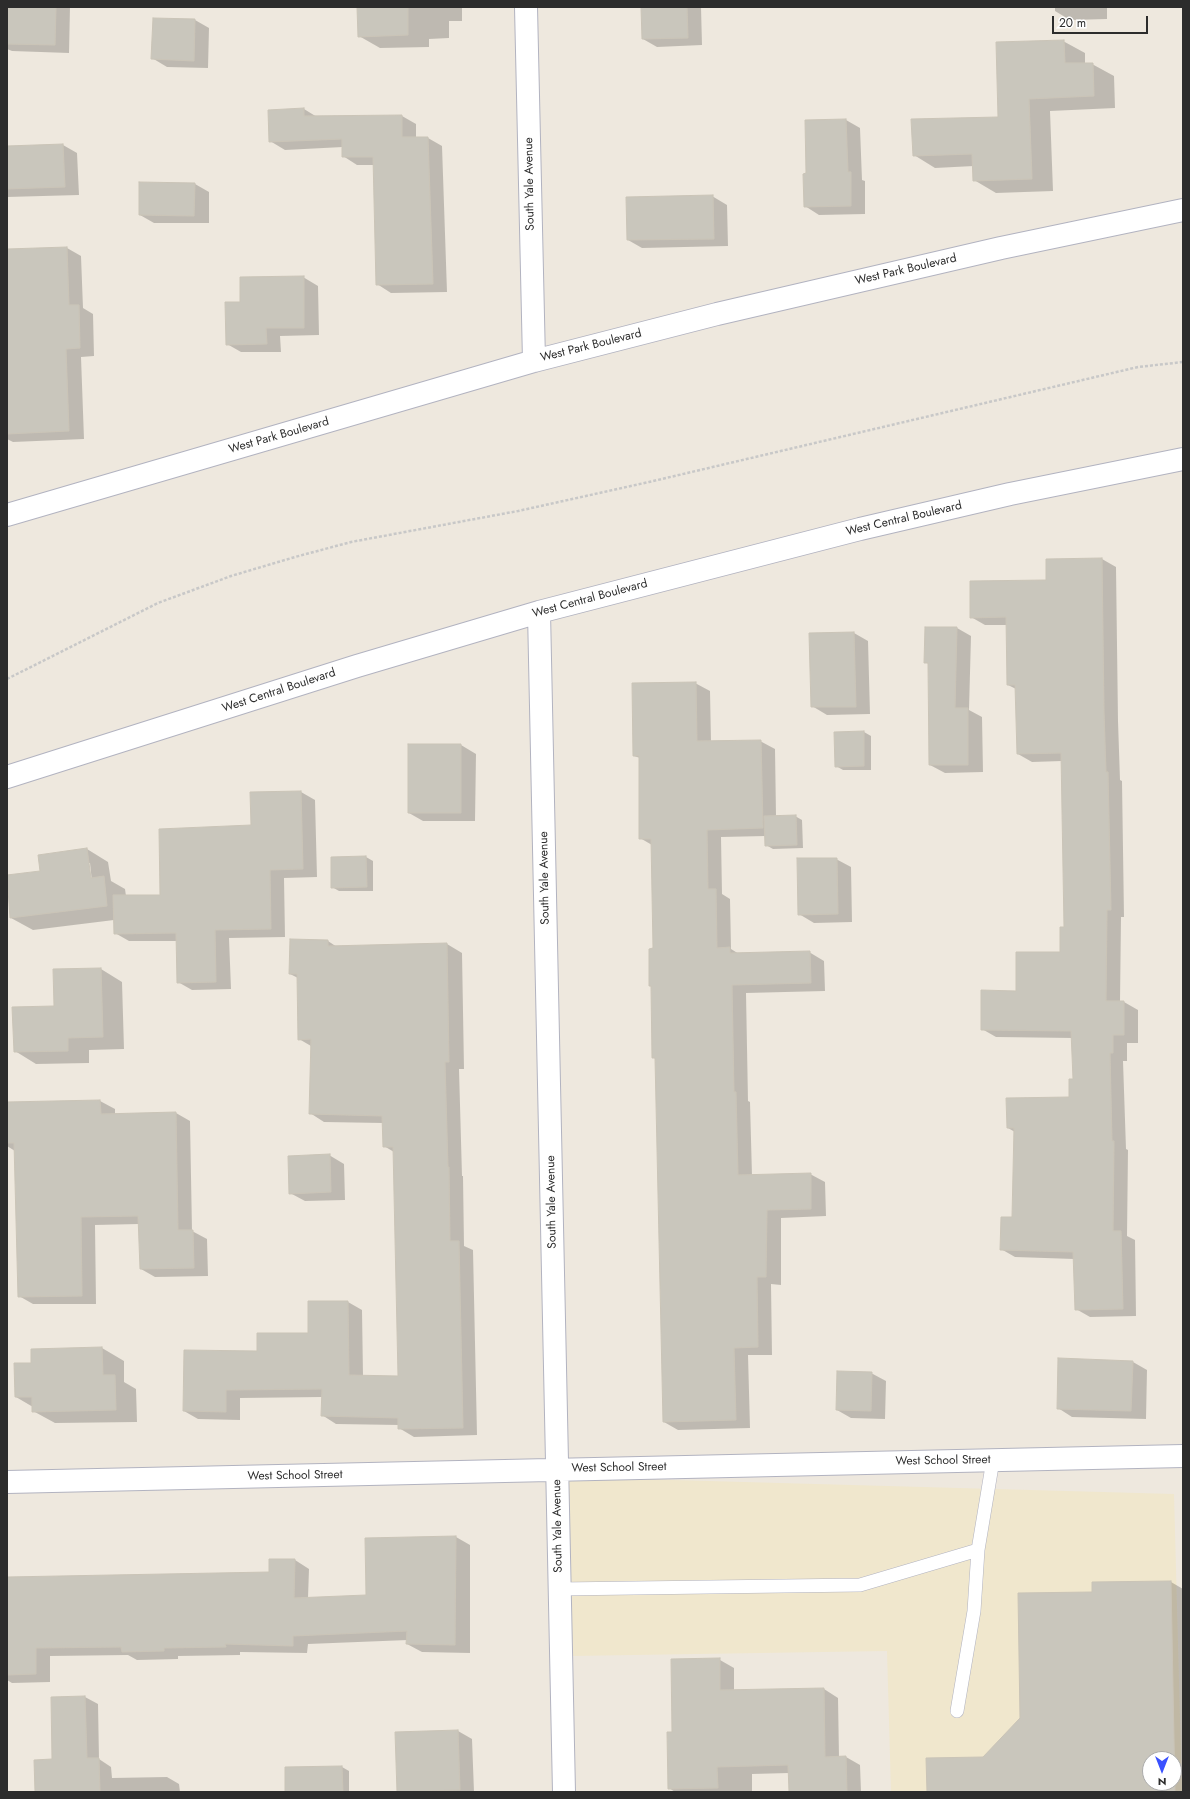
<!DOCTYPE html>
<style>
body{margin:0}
#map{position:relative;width:1190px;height:1799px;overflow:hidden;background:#eee8de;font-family:Jost,sans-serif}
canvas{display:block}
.frame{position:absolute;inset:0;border:8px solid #2c2c2c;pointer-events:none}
.north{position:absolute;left:1142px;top:1751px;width:40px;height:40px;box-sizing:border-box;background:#fff;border:1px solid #ababab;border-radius:50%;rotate:180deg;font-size:11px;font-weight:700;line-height:16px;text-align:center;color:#2c2c2c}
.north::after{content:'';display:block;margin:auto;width:14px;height:18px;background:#3a51ff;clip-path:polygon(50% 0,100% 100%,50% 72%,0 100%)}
.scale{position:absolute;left:1052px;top:16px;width:96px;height:18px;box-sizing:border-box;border:2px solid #2c2c2c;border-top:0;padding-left:5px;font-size:12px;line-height:14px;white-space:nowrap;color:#2c2c2c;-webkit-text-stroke:3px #fff;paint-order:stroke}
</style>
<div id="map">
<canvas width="1190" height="1799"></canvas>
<div class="frame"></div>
<div class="north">N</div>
<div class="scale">20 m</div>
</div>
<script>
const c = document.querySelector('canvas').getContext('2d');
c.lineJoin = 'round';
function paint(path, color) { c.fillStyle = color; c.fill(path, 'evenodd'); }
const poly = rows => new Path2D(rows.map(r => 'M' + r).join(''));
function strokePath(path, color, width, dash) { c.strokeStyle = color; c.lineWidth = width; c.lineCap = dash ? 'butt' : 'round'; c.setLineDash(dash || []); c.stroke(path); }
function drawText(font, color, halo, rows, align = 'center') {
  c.font = font + ' Jost,sans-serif'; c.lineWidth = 3.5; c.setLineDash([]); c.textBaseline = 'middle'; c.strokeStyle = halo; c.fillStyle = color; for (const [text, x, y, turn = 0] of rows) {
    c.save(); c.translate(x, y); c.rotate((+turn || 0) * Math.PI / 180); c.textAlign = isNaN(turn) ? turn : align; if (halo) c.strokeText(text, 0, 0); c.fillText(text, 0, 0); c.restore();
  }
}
paint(poly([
 [565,1477,1174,1494,1182,1792,891,1792,887,1651,570,1656],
 [1150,1759,1174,1759,1174,1783,1150,1783]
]), '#f0e7cd');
paint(poly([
 [7,7,70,7,69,53,12,51,7,49],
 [358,7,462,7,462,21,449,21,449,38,429,39,429,47,380,48,359,36],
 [642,7,701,7,702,45,657,47,643,39],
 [1055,7,1107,7,1107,19,1070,20,1055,11],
 [154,19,195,20,209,28,208,68,167,67,152,58],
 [1063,41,1085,53,1085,64,1092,64,1114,76,1115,108,1050,111,1053,191,996,193,974,180,974,166,935,168,914,155,999,118],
 [304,109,317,117,402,116,416,124,416,138,428,138,442,146,447,292,391,293,377,284,374,165,357,165,343,156,343,147,285,150,270,141],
 [846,120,860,128,862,180,865,181,865,214,819,215,805,206,807,174],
 [63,145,77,153,79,195,7,197,7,147],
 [195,184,209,192,209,223,154,223,140,215],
 [712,196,727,205,728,246,642,248,628,240],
 [67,248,81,256,83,308,93,314,94,356,81,357,84,439,13,442,7,439,7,250],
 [303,277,318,286,319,335,280,336,281,352,241,352,227,344,241,303],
 [1102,559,1116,567,1118,721,1120,780,1122,781,1124,917,1121,917,1120,1002,1124,1002,1138,1010,1138,1043,1127,1043,1127,1061,1123,1061,1126,1149,1128,1150,1127,1236,1135,1240,1136,1316,1090,1317,1076,1309,1074,1259,1015,1257,1001,1249,1013,1218,1015,1132,1008,1128,1070,1098,1074,1080,1073,1038,996,1037,982,1029,1017,992,1061,953,1065,928,1062,761,1032,762,1018,754,1016,689,1008,685,1007,625,985,625,971,617,1047,581],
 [957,628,971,636,969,710,982,717,983,772,945,773,930,765,929,664,925,662],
 [854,633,868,641,870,714,827,715,812,706],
 [695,683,710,691,711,742,760,741,775,749,776,816,795,816,802,820,803,848,773,849,766,845,766,836,721,837,722,894,730,899,731,949,739,954,809,952,824,961,825,991,746,993,748,1101,750,1102,752,1176,810,1174,825,1182,826,1216,781,1218,781,1285,771,1284,772,1355,748,1355,750,1428,678,1430,664,1422,656,1059,653,1057,652,987,650,986,654,949,652,845,640,838,640,758,634,756],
 [864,732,871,736,871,770,843,770,836,766],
 [409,745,461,745,476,754,475,821,423,821,409,813],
 [301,792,315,800,317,877,284,878,285,937,229,938,231,989,192,990,178,982,177,941,129,941,115,933,114,920,33,930,11,918,7,876,41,872,87,849,108,862,111,881,125,889,126,896,161,896,252,826],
 [88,863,90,863,92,882,90,883],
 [366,857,373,861,373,891,339,891,332,887],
 [836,859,851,867,852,922,814,923,799,914],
 [328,941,337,947,447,944,462,953,464,1069,459,1069,462,1176,463,1176,464,1246,473,1250,477,1435,414,1437,399,1428,399,1425,336,1424,322,1415,322,1397,240,1398,240,1420,198,1419,184,1411,258,1352,309,1334,348,1302,362,1310,363,1376,399,1377,394,1152,384,1146,383,1123,324,1122,310,1113,311,1046,299,1039,298,978,290,974],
 [101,969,122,982,124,1049,89,1050,89,1063,36,1064,15,1051,55,1007,54,970],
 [100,1101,115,1109,115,1114,176,1113,190,1121,192,1231,207,1239,208,1276,155,1277,141,1269,139,1224,95,1225,96,1304,33,1304,19,1296,15,1151,7,1146,7,1103],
 [329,1155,344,1164,345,1200,305,1201,290,1193],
 [102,1348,124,1361,124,1382,136,1389,137,1422,55,1423,33,1411,33,1407,16,1397,32,1364,32,1350],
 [1133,1362,1147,1370,1146,1419,1072,1417,1058,1408],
 [871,1373,886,1381,885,1419,851,1418,837,1410],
 [456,1537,470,1545,470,1653,422,1652,407,1644,408,1640,308,1644,307,1653,240,1652,240,1655,178,1656,178,1659,137,1660,128,1655,50,1656,50,1682,12,1683,7,1680,7,1578,270,1573,295,1560,309,1569,308,1598,367,1596],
 [1171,1582,1183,1589,1183,1792,928,1792,983,1758,1021,1718,1093,1593],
 [1150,1759,1174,1759,1174,1783,1150,1783],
 [720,1660,734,1668,734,1690,824,1689,838,1698,839,1757,846,1757,860,1765,861,1792,790,1792,789,1773,752,1774,752,1792,675,1792,669,1788,673,1733],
 [85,1697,98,1704,99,1759,111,1767,112,1778,167,1777,179,1784,180,1792,36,1792,53,1760,52,1698],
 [458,1731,472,1739,474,1792,398,1792],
 [342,1767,349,1771,349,1792,286,1792]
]), '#0003');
const building = poly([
 [7,7,56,7,55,45,7,44,7,7],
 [357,7,408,7,408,35,358,37,357,7],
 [641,7,687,7,688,38,642,39,641,7],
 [153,18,195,19,194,61,151,59,153,18],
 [1064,40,1065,63,1093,63,1094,96,1029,99,1032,179,973,181,972,154,913,156,911,119,998,117,996,42,1064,40],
 [304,108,304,116,402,115,402,137,428,137,433,284,376,285,373,157,342,157,342,139,269,142,268,110,304,108],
 [846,119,848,172,851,172,851,206,804,207,803,174,806,173,805,120,846,119],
 [63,144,65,187,7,189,7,146,63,144],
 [139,182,195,183,194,216,139,215,139,182],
 [713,195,714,239,627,240,626,197,713,195],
 [67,247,69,305,79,305,80,348,66,349,69,431,7,434,7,249,67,247],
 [304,276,304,328,266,328,267,344,226,345,225,302,240,302,240,277,304,276],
 [1102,558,1104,712,1106,772,1108,772,1111,910,1107,910,1106,1001,1124,1001,1124,1035,1113,1035,1113,1053,1110,1053,1112,1141,1114,1141,1113,1231,1121,1231,1123,1309,1075,1310,1073,1252,1000,1250,1001,1217,1012,1217,1014,1128,1007,1128,1006,1098,1069,1097,1069,1079,1073,1079,1071,1031,981,1030,981,990,1016,991,1016,952,1060,952,1060,927,1064,927,1061,753,1017,754,1015,685,1007,685,1006,617,970,618,970,581,1046,580,1046,559,1102,558],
 [925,627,957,627,955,708,968,708,968,765,929,765,928,663,924,663,925,627],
 [854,632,856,707,811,707,809,633,854,632],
 [696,682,697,741,761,740,763,828,707,830,708,889,716,889,717,948,730,947,730,953,810,951,811,983,732,985,734,1092,736,1092,738,1175,811,1173,811,1209,767,1210,766,1277,757,1277,758,1347,734,1348,736,1420,663,1422,655,1058,652,1058,651,986,649,986,649,949,653,948,651,839,639,839,639,756,633,756,632,683,696,682],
 [864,731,864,766,835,767,834,732,864,731],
 [408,744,461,744,461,813,408,813,408,744],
 [301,791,303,869,270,870,271,929,215,930,216,982,177,983,176,933,114,934,113,895,160,895,159,829,251,825,250,792,301,791],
 [796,815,797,845,765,846,764,816,796,815],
 [87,848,91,878,104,876,107,906,10,918,7,875,40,871,38,855,87,848],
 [366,856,367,887,331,888,331,857,366,856],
 [797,858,837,858,838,914,798,915,797,858],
 [290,939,328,940,328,946,447,943,449,1062,445,1062,448,1167,449,1167,450,1241,459,1241,463,1428,398,1429,398,1418,321,1416,322,1389,226,1390,226,1412,183,1411,184,1350,257,1351,257,1333,308,1333,308,1301,348,1301,349,1375,398,1376,393,1147,383,1147,382,1116,309,1114,311,1039,298,1040,297,974,289,974,290,939],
 [101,968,103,1037,68,1038,68,1051,14,1052,12,1007,54,1006,53,969,101,968],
 [100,1100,101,1114,176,1112,178,1230,193,1230,194,1268,140,1269,138,1216,81,1217,82,1296,18,1297,14,1143,7,1143,7,1102,100,1100],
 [330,1154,331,1192,289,1194,288,1156,330,1154],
 [102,1347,103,1375,115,1375,116,1410,32,1412,32,1397,15,1397,14,1363,31,1363,31,1349,102,1347],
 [1058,1358,1133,1361,1131,1411,1057,1409,1058,1358],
 [837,1371,872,1372,871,1411,836,1410,837,1371],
 [456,1536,455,1645,406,1644,407,1631,293,1636,293,1646,225,1644,226,1647,164,1648,164,1651,122,1652,121,1647,36,1648,36,1674,7,1675,7,1577,269,1572,269,1559,295,1559,294,1598,366,1595,365,1538,456,1536],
 [1171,1581,1175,1792,927,1792,926,1758,983,1757,1020,1718,1018,1593,1092,1592,1092,1582,1171,1581],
 [1150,1759,1174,1759,1174,1783,1150,1783,1150,1759],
 [720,1658,720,1690,824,1688,825,1757,846,1756,847,1792,789,1792,788,1765,717,1767,718,1788,668,1789,667,1732,672,1732,671,1659,720,1658],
 [85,1696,87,1758,99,1758,100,1792,35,1792,34,1760,52,1759,51,1697,85,1696],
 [458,1730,460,1790,397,1792,395,1732,458,1730],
 [342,1766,343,1792,285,1792,285,1767,342,1766]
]);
paint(building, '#c9c6bc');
strokePath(building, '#cac4b7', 1);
const lane = poly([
 [560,1589,860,1585,978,1550],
 [957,1711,974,1611,978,1550,993,1460]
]);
const street = poly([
 [526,7,534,361],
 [7,515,534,361,717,314,1001,248,1183,210],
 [539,612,564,1792],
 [7,777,357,666,539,612,860,529,1010,494,1183,459],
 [7,1482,1183,1456]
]);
strokePath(lane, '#b2b3c0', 14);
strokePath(street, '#b2b3c0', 24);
strokePath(poly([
 [7,679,158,603,231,576,295,557,351,542,518,511,649,482,1138,367,1183,362]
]), '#c8c8c8', 2.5, [3, 2]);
strokePath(lane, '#fff', 13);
strokePath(street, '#fff', 22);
drawText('12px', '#2c2c2c', '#fff', [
 ["South Yale Avenue",530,184,-91],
 ["West Park Boulevard",906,270,-13],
 ["West Park Boulevard",591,346,-14],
 ["West Park Boulevard",279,436,-16],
 ["West Central Boulevard",904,519,-13],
 ["West Central Boulevard",590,599,-15],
 ["West Central Boulevard",279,691,-18],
 ["South Yale Avenue",545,878,-91],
 ["South Yale Avenue",552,1202,-91],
 ["West School Street",943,1461,-1],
 ["West School Street",619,1468,-1],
 ["West School Street",295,1476,-1],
 ["South Yale Avenue",558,1526,-91]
]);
</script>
